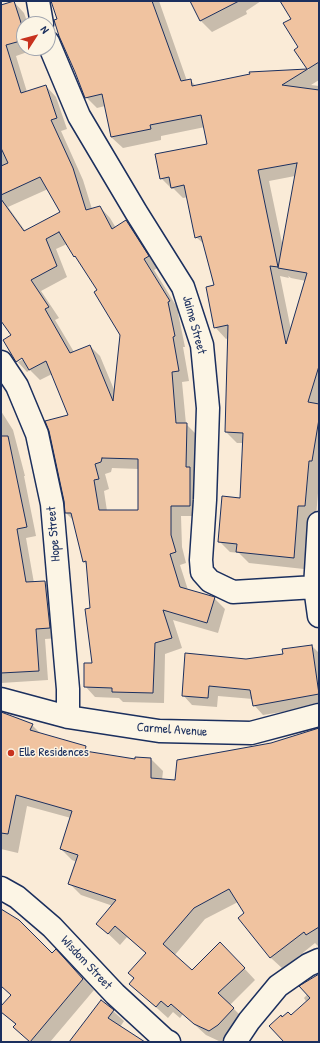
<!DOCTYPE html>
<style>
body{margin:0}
#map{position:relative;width:320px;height:1043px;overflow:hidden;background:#faebd7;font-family:"Patrick Hand",sans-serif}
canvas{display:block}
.frame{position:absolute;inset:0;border:2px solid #1b2f5e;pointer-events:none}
.north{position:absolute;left:16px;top:16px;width:40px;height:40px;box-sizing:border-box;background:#fcf5e5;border:1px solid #a2a6af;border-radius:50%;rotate:54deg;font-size:11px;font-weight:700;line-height:16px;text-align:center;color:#1b2f5e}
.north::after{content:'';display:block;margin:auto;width:14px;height:18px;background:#c8321e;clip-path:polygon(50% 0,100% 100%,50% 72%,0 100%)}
</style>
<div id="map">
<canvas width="320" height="1043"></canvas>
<div class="frame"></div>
<div class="north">N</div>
</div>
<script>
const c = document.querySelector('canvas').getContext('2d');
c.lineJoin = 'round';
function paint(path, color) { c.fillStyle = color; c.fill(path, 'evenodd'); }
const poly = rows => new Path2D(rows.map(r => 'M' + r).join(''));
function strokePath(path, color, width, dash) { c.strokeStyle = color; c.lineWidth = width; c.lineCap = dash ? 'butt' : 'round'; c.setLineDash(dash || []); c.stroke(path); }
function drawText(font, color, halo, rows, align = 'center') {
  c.font = font + ' "Patrick Hand",sans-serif'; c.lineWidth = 3; c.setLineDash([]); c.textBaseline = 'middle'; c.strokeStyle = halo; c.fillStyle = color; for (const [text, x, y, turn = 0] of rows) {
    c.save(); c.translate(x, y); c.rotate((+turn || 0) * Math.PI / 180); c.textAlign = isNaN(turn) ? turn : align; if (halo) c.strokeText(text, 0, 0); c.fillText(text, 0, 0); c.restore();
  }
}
paint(poly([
 [53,1,159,1,187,81,190,80,196,86,251,75,250,73,309,70,296,50,299,48,292,19,281,1,319,1,319,80,311,85,319,86,319,481,316,517,309,516,304,569,249,563,239,553,230,552,219,541,241,499,244,443,237,443,226,432,228,338,226,339,215,327,215,286,205,245,196,237,188,197,183,198,174,189,172,189,161,178,208,145,205,127,161,136,161,140,123,148,111,137,105,106,97,108,86,97],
 [295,176,283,248,269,181],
 [280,276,289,278,288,276,291,278,306,281,291,330],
 [191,1,261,1,246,11,247,14,212,32,201,21],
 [14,2,24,13,28,24,24,24,24,48,36,48,36,49,16,56,27,92,46,86,56,97,67,129,61,131,83,180,92,209,100,207,110,218,116,228,126,221,136,232,159,267,154,270,180,312,178,313,185,347,183,347,189,381,182,382,186,424,197,435,200,516,181,516,182,547,186,563,180,565,188,590,214,598,225,609,218,633,173,620,182,648,165,654,164,703,123,702,119,698,95,697,85,686,93,664,91,609,87,565,83,561,73,520,66,513,65,501,70,416,52,374,40,380,30,370,27,372,17,361,12,336,1,319,1,6],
 [48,189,61,212,26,232,8,207],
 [67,244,99,290,121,335,115,392,100,356,90,346,74,352,55,320,59,318,41,291,67,277,56,249],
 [26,355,27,357,18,362,18,359],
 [112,468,139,469,139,511,107,511,104,491,109,489,105,474,111,472],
 [1,411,13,430,25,476,24,476,36,536,26,538,34,583,45,582,54,592,59,638,45,639,48,680,1,683],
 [312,646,319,653,319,706,263,715,254,705,253,699,218,696,217,707,192,705,183,695,246,660,284,655],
 [1,713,32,725,42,735,85,747,92,753,136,760,136,758,151,759,163,771,162,780,176,781,271,744,319,729,319,945,318,946,315,943,283,969,271,958,240,918,245,913,238,902,205,919,174,956,192,971,232,955,255,980,230,1005,245,1020,230,1037,221,1042,206,1035,183,1014,180,1018,173,1012,168,1018,130,984,135,978,146,953,127,937,120,945,98,924,113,906,81,895,69,883,77,862,72,860,61,849,71,818,27,806,18,853,1,849],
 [1,915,52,955,67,962,94,990,50,1042,30,1042,16,1025,1,1012,1,1007,12,995,1,984],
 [319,982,319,1042,285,1042,283,1018,291,1017,307,1003,304,998],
 [102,1001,124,1021,120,1027,142,1042,70,1042]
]), '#0003');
const building = poly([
 [14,1,24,32,24,40,6,45,21,93,46,85,57,118,51,120,73,168,86,210,100,206,112,229,126,220,149,256,144,259,170,301,168,302,175,336,173,337,179,371,172,372,176,423,187,423,186,467,190,467,190,506,171,506,171,535,176,552,170,554,180,587,215,597,207,623,163,610,172,638,155,643,153,693,112,692,112,688,84,687,84,663,92,663,85,609,90,608,86,561,83,562,71,513,65,513,64,501,49,431,45,421,68,415,46,361,29,370,22,358,16,362,3,340,11,335,1,321,1,199,24,231,60,212,40,177,1,195,1,166,8,163,1,148,1,5,14,1],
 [59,232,74,257,75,256,97,290,94,292,120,335,113,401,90,345,70,353,45,309,49,307,31,280,57,266,46,239,59,232],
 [102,458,138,459,138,510,99,510,94,480,99,479,95,464,101,462,102,458],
 [51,1,152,1,181,81,191,79,192,86,250,74,249,72,307,69,294,50,298,47,283,23,291,19,280,1,319,1,319,62,282,85,319,90,319,366,308,402,319,404,319,419,312,461,309,461,305,506,298,506,294,558,236,552,237,544,218,542,222,496,240,498,243,433,225,432,228,325,214,328,206,287,214,285,201,236,195,238,184,185,171,188,169,177,160,179,155,154,207,144,201,115,150,125,151,129,111,137,102,94,85,98,75,72,59,36,54,20,57,19,51,1],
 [297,163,278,268,307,273,286,344,270,266,278,267,258,170,297,163],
 [190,1,239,1,200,21,190,1],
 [1,436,8,436,27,527,17,529,26,582,45,581,50,628,36,629,39,671,1,673,1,436],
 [312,645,319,694,253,706,250,690,209,686,208,698,182,696,185,653,246,659,283,654,282,649,312,645],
 [1,712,33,724,30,730,86,746,85,751,135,759,135,757,151,758,151,778,175,780,177,760,271,743,319,728,319,927,306,935,304,932,270,958,238,918,244,913,229,889,194,908,163,944,192,970,220,942,245,968,218,993,234,1008,218,1025,209,1031,194,1024,171,1004,168,1007,161,1001,156,1007,129,984,134,978,128,973,146,953,115,926,108,934,96,924,116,900,68,884,78,855,60,849,72,811,16,795,8,834,1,833,1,712],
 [1,909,19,920,52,953,56,949,83,979,30,1042,13,1027,16,1024,1,1012,1,1006,11,995,1,986,1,909],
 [319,974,319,1042,284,1042,269,1026,281,1015,282,1017,288,1012,291,1015,310,998,299,986,319,974],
 [101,1000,114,1010,108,1018,145,1042,69,1042,101,1000]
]);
paint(building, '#f0c3a0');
strokePath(building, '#1b2f5e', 1);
const minor = poly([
 [38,1,42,24],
 [48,42,79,116,136,212,183,287,202,345,208,408,205,500,201,560,202,572,210,581,233,592,315,587],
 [1,362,17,386,37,434,52,504,65,655,68,689,68,717],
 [319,523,315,587,319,616],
 [1,699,68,717,159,731,251,733,319,715],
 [1,888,17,897,52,927,115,994,165,1040,169,1042],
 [235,1042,249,1021,278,986,308,965,319,960]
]);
strokePath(minor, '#1b2f5e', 25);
strokePath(minor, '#fcf5e5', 22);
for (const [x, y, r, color] of [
 [11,753,4,"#c8321e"]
]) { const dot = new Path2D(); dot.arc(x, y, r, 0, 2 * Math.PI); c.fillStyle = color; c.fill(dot); strokePath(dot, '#fcf5e5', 1.5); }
drawText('13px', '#1b2f5e', '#fcf5e5', [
 ["Jaime Street",194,325,75],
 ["Hope Street",54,534,-95],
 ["Carmel Avenue",172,730,4],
 ["Wisdom Street",86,963,47]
]);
drawText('13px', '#1b2f5e', '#fcf5e5', [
 ["Elle Residences",19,753]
], 'left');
</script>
